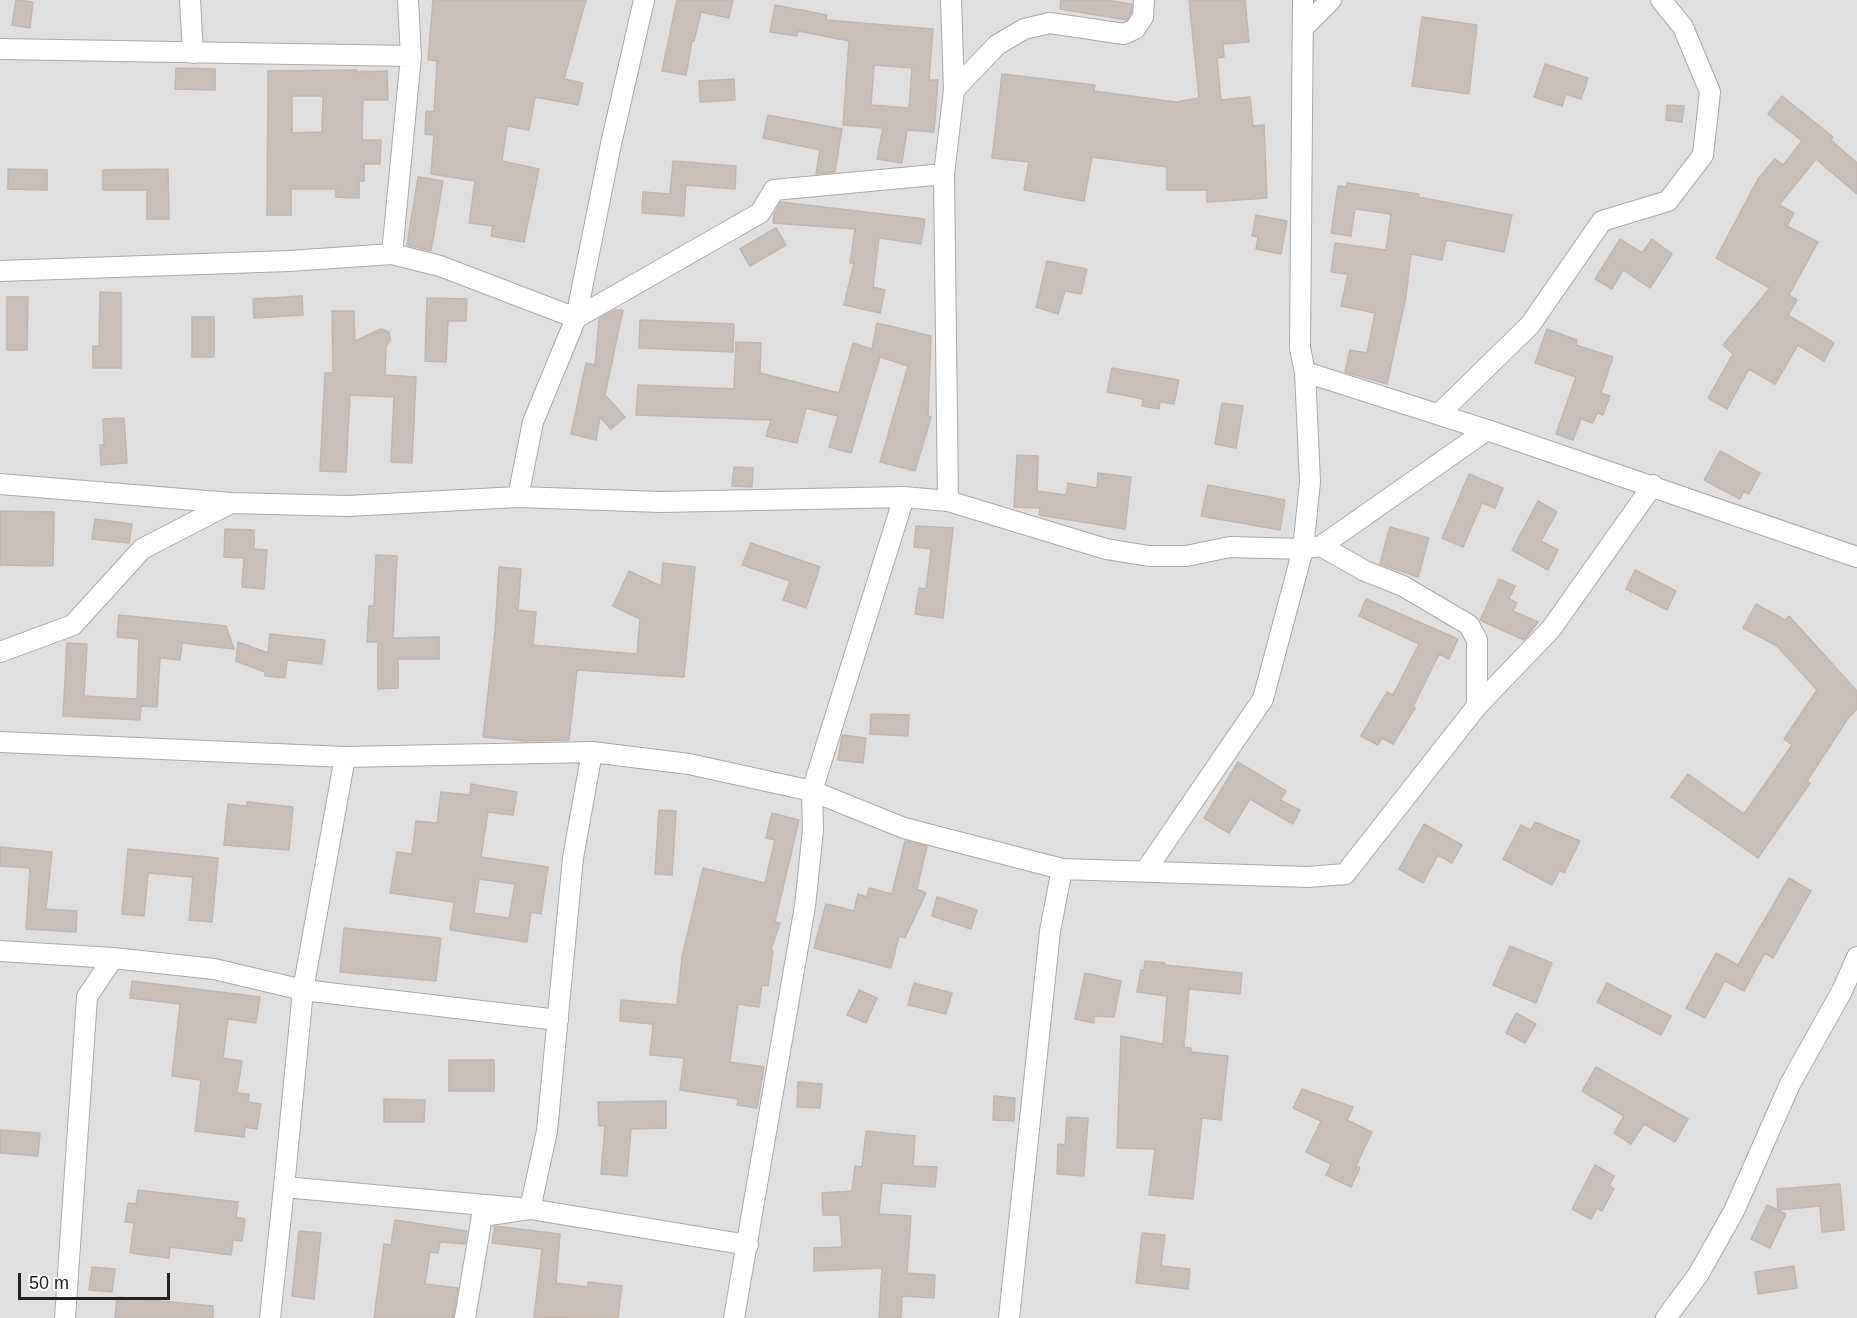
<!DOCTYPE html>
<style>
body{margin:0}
#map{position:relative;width:1857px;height:1318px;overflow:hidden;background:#f2efe9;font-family:Arial,sans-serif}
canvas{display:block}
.scale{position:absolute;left:18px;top:1273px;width:152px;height:27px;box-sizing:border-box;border:3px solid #222;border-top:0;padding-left:8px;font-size:18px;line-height:21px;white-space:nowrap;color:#222;-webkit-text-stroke:4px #fff;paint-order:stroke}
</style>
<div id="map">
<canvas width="1857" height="1318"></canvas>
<div class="scale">50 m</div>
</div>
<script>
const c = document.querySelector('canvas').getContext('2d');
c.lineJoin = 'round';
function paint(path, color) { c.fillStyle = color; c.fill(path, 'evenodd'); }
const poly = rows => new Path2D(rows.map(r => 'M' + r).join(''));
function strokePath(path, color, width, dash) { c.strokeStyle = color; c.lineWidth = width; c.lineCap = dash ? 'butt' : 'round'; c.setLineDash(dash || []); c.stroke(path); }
paint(poly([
 [0,0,1857,0,1857,1318,0,1318]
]), '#e0dfdf');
const building = poly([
 [16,0,33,2,30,28,12,25,16,0],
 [433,0,586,0,564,79,583,83,578,105,535,97,529,130,507,126,502,161,539,169,524,242,491,236,493,226,469,223,475,181,431,174,434,135,425,134,426,111,434,112,437,61,428,60,433,0],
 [677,0,733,0,729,18,701,12,694,41,692,41,686,75,662,71,677,0],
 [1061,0,1105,0,1132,4,1131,13,1127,20,1060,9,1061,0],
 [1189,0,1245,0,1249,42,1223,44,1224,57,1217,58,1221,100,1250,97,1253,126,1264,125,1267,198,1207,202,1207,190,1167,190,1167,167,1092,157,1084,201,1024,190,1029,162,992,158,1002,74,1095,85,1094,91,1176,102,1199,98,1189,0],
 [775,5,827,15,826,20,933,29,929,80,938,80,934,132,907,130,902,163,877,159,883,128,843,125,849,41,798,31,797,36,770,32,775,5],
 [874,65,912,68,909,108,871,105,874,65],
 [1422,17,1477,25,1469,94,1412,86,1422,17],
 [1545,64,1588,78,1581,99,1566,94,1562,106,1534,97,1545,64],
 [176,68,215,69,215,90,175,89,176,68],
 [357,70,357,72,387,71,388,100,363,100,362,140,381,140,380,164,364,164,364,181,359,181,359,198,336,197,336,189,291,189,291,215,267,215,268,71,357,70],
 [292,96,323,96,322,132,292,133,292,96],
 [734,79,735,100,700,102,699,81,734,79],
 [1782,96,1833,137,1831,140,1857,163,1857,194,1816,159,1779,205,1794,213,1787,226,1818,242,1789,295,1797,300,1788,315,1834,343,1824,361,1798,345,1775,384,1749,369,1727,409,1708,398,1733,354,1723,345,1770,288,1716,258,1758,179,1775,159,1783,165,1802,141,1768,114,1782,96],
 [1667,105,1684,106,1682,122,1666,120,1667,105],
 [768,115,842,129,835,172,816,174,820,150,763,138,768,115],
 [673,161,736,166,735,189,686,185,684,216,642,213,643,192,670,194,673,161],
 [8,169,47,170,47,190,8,189,8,169],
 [168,169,169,219,147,219,147,190,103,190,103,170,168,169],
 [418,177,443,181,431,251,407,245,418,177],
 [1347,183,1419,194,1418,197,1512,215,1504,252,1446,240,1442,260,1411,254,1406,296,1387,384,1345,372,1350,350,1367,353,1375,313,1341,306,1348,274,1331,272,1335,243,1386,250,1391,214,1355,209,1351,236,1331,233,1338,186,1346,187,1347,183],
 [781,202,925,219,921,244,879,238,873,287,885,290,880,313,844,305,854,263,850,263,855,229,773,223,774,214,781,202],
 [1256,215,1287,221,1281,254,1256,249,1258,237,1252,236,1256,215],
 [776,228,786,245,750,266,740,249,776,228],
 [1620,239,1642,253,1652,239,1672,254,1650,288,1623,270,1612,289,1595,279,1620,239],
 [1047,261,1087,269,1081,294,1065,291,1058,314,1036,307,1047,261],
 [100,292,121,293,121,368,93,368,93,346,99,346,100,292],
 [302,296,303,315,254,318,253,299,302,296],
 [7,297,28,297,27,350,7,350,7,297],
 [427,298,467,299,466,321,448,321,446,362,425,361,427,298],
 [615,310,623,310,605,395,625,417,611,429,600,417,596,440,571,434,586,363,595,365,599,319,615,310],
 [332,311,354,311,355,341,381,329,389,332,390,341,386,346,385,375,416,377,412,463,391,462,394,397,350,395,346,472,320,471,325,373,333,373,332,311],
 [192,317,214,317,214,357,192,357,192,317],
 [640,320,734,324,733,352,639,348,640,320],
 [877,323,931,336,928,416,931,417,915,471,880,462,908,366,880,357,851,453,829,447,838,416,806,408,797,443,766,436,771,420,636,415,638,385,734,389,736,342,761,343,760,373,839,393,853,343,872,349,877,323],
 [1547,329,1577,340,1576,345,1613,357,1601,393,1610,396,1603,415,1597,413,1593,423,1581,419,1573,440,1556,434,1576,377,1535,363,1547,329],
 [1112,368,1179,380,1174,404,1160,402,1159,409,1142,406,1143,399,1107,392,1112,368],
 [1222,403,1243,406,1236,448,1215,444,1222,403],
 [124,418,127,463,101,465,100,445,104,445,103,419,124,418],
 [1720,451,1760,473,1749,494,1744,491,1740,499,1704,480,1720,451],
 [1017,455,1038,456,1037,491,1066,495,1068,483,1097,488,1098,473,1131,477,1125,529,1039,515,1040,508,1014,507,1017,455],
 [734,467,753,468,752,487,732,486,734,467],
 [1469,474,1503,488,1495,508,1482,503,1463,547,1442,538,1469,474],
 [1208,485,1285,500,1280,530,1201,516,1208,485],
 [1538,501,1557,512,1541,541,1558,550,1548,570,1512,550,1538,501],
 [0,511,54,512,53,566,0,565,0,511],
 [95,519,132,524,129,543,92,539,95,519],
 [916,526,953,528,943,618,915,614,919,588,926,589,931,549,914,547,916,526],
 [1390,527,1429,538,1418,577,1380,564,1390,527],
 [225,529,254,530,254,549,267,550,264,589,242,587,244,558,224,557,225,529],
 [751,543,820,567,806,608,783,600,790,581,742,565,751,543],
 [376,555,397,556,393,638,439,637,439,659,398,659,398,688,378,689,378,642,367,642,369,606,374,606,376,555],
 [663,563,695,567,684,677,577,670,569,740,525,741,483,737,495,632,499,567,521,569,518,610,536,612,533,645,637,654,640,619,613,606,629,571,661,586,663,563],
 [1635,570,1676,591,1667,610,1626,589,1635,570],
 [1499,579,1515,586,1509,599,1517,603,1513,611,1538,622,1524,640,1480,620,1499,579],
 [1366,599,1458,639,1449,659,1439,654,1413,707,1415,708,1393,744,1382,738,1378,745,1361,736,1387,692,1393,695,1419,644,1359,616,1366,599],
 [1756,604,1785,620,1789,616,1857,691,1857,709,1849,717,1807,781,1810,783,1758,858,1671,797,1688,774,1744,814,1792,745,1784,739,1817,690,1777,646,1743,628,1756,604],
 [119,615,226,626,234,649,182,643,180,660,160,658,157,707,141,706,140,720,63,716,67,643,87,644,84,696,137,699,139,639,117,637,119,615],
 [270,634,325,640,322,664,287,660,285,678,265,676,265,672,236,661,238,642,268,653,270,634],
 [871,714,909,715,908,736,870,734,871,714],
 [842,735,866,738,863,763,838,760,842,735],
 [1238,762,1286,791,1280,800,1300,810,1293,824,1250,799,1229,833,1204,818,1238,762],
 [471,784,517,792,513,815,488,812,481,857,548,867,541,914,531,912,527,942,450,930,454,902,390,893,397,852,412,854,416,821,437,823,441,792,470,795,471,784],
 [479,879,515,884,509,918,474,913,479,879],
 [247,802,293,807,289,850,224,845,228,804,247,806,247,802],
 [659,810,676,811,672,875,655,874,659,810],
 [772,813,799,820,775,922,780,923,771,950,773,951,768,986,762,985,759,1007,738,1004,730,1062,764,1067,757,1108,737,1105,738,1099,680,1090,684,1058,650,1055,653,1024,620,1021,621,1000,677,1005,682,957,703,868,765,883,775,840,766,838,772,813],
 [1535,822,1580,841,1564,873,1560,870,1552,885,1503,859,1521,825,1531,830,1535,822],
 [1424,824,1462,845,1452,863,1438,855,1423,883,1399,869,1424,824],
 [905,841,927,846,917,889,926,893,905,938,899,936,891,968,814,948,826,904,854,911,858,894,867,897,869,888,892,894,905,841],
 [0,847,52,852,46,909,77,911,76,932,26,929,30,868,0,866,0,847],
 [128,849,218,858,212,922,189,920,193,877,148,873,144,916,122,914,128,849],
 [1789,878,1811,891,1773,958,1765,953,1744,991,1725,981,1705,1018,1686,1008,1716,953,1738,965,1789,878],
 [937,897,977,910,971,929,932,916,937,897],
 [344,928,441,938,436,981,340,972,344,928],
 [1510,946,1552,963,1536,1003,1493,985,1510,946],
 [1145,961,1165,963,1165,965,1242,973,1240,994,1189,989,1184,1047,1191,1048,1191,1052,1228,1056,1221,1120,1202,1118,1193,1199,1149,1195,1155,1149,1117,1148,1121,1036,1163,1044,1167,996,1137,992,1141,970,1144,970,1145,961],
 [1085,973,1121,981,1114,1017,1094,1016,1094,1023,1075,1019,1085,973],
 [132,981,260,997,256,1023,228,1019,223,1058,242,1061,237,1093,249,1094,248,1102,261,1104,257,1129,245,1127,244,1137,195,1131,201,1080,172,1076,180,1004,130,998,132,981],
 [914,983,952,993,946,1014,908,1005,914,983],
 [1607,983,1671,1016,1661,1035,1597,1002,1607,983],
 [859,990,877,998,866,1023,847,1015,859,990],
 [1516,1013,1536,1024,1525,1043,1506,1033,1516,1013],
 [449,1060,494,1060,494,1091,449,1091,449,1060],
 [1596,1067,1688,1119,1675,1142,1644,1124,1631,1144,1614,1133,1624,1116,1582,1091,1596,1067],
 [798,1082,822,1084,820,1108,797,1107,798,1082],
 [1302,1089,1353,1107,1347,1120,1372,1132,1356,1166,1360,1168,1351,1187,1326,1175,1331,1164,1306,1152,1321,1121,1293,1108,1302,1089],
 [994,1096,1015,1098,1014,1121,993,1120,994,1096],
 [384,1099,425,1100,424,1122,384,1122,384,1099],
 [666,1101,666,1128,631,1129,627,1176,601,1174,605,1126,599,1126,598,1102,666,1101],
 [1067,1117,1088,1118,1084,1176,1057,1174,1058,1144,1065,1145,1067,1117],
 [0,1130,40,1133,38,1156,0,1153,0,1130],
 [866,1131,915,1136,913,1166,937,1167,935,1187,882,1183,879,1214,911,1216,907,1273,935,1275,934,1298,902,1296,901,1318,879,1318,882,1268,814,1271,814,1248,842,1247,840,1215,823,1215,822,1193,852,1191,855,1166,862,1167,866,1131],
 [1595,1165,1614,1176,1609,1186,1614,1189,1602,1211,1597,1208,1591,1219,1572,1209,1595,1165],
 [1840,1184,1844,1230,1822,1232,1820,1206,1778,1210,1777,1189,1840,1184],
 [138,1190,238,1202,236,1217,245,1219,242,1241,233,1240,231,1255,170,1247,169,1258,130,1253,134,1223,125,1222,128,1203,136,1204,138,1190],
 [1767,1205,1786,1214,1770,1248,1751,1239,1767,1205],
 [395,1220,467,1231,465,1244,440,1242,438,1253,430,1252,425,1284,458,1288,453,1318,374,1318,384,1244,391,1245,395,1220],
 [495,1226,560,1234,556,1283,588,1287,588,1282,622,1286,618,1318,534,1317,542,1249,492,1243,495,1226],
 [299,1231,321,1233,314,1299,292,1296,299,1231],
 [1142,1233,1165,1235,1161,1266,1190,1269,1188,1289,1136,1283,1142,1233],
 [1794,1266,1797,1288,1758,1294,1755,1272,1794,1266],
 [92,1267,115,1269,112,1292,89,1290,92,1267],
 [117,1297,213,1306,213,1318,115,1318,117,1297]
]);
paint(building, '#c7bfb8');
strokePath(building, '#c4b6ab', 1.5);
const street = poly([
 [190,0,193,53],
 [1304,27,1331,0],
 [0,49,411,56],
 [954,90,997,45,1024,29,1050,23,1124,34,1135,29,1143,17,1144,0],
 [392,254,411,56,408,0],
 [0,271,289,261,392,254,440,266,576,318,760,213,774,190,944,174],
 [1305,372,1487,430,1857,557],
 [1439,414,1530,325,1602,221,1668,201,1703,155,1710,92,1683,27,1661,0],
 [0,484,231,503,348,506,518,497,661,502,904,497,948,501,1106,549,1149,556,1186,556,1230,547,1303,549,1310,482,1305,372,1300,348,1303,0],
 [518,497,533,422,576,318,611,144,644,0],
 [948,501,944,174,954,90,951,0],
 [1321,546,1487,430],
 [0,652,73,625,142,549,231,503],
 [0,742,345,757,592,752],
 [345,757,303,990,558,1020],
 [1146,870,1263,699,1303,549,1321,546,1365,571,1403,586,1469,625,1477,640,1477,706],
 [0,951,113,958,214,969,303,990,284,1187],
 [65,1318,87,997,113,958],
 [270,1318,284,1187,530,1209,748,1245],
 [465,1318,482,1216,530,1209,547,1131,573,858,592,752,689,764,812,791,904,828,1062,869,1308,877,1345,874,1477,706,1551,629,1653,485],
 [734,1318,805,906,813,830,812,791,904,497],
 [1009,1318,1050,931,1062,869],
 [1666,1318,1698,1275,1734,1211,1790,1084,1842,991,1857,957]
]);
strokePath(street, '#a9a9a9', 22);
strokePath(street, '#fff', 20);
</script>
